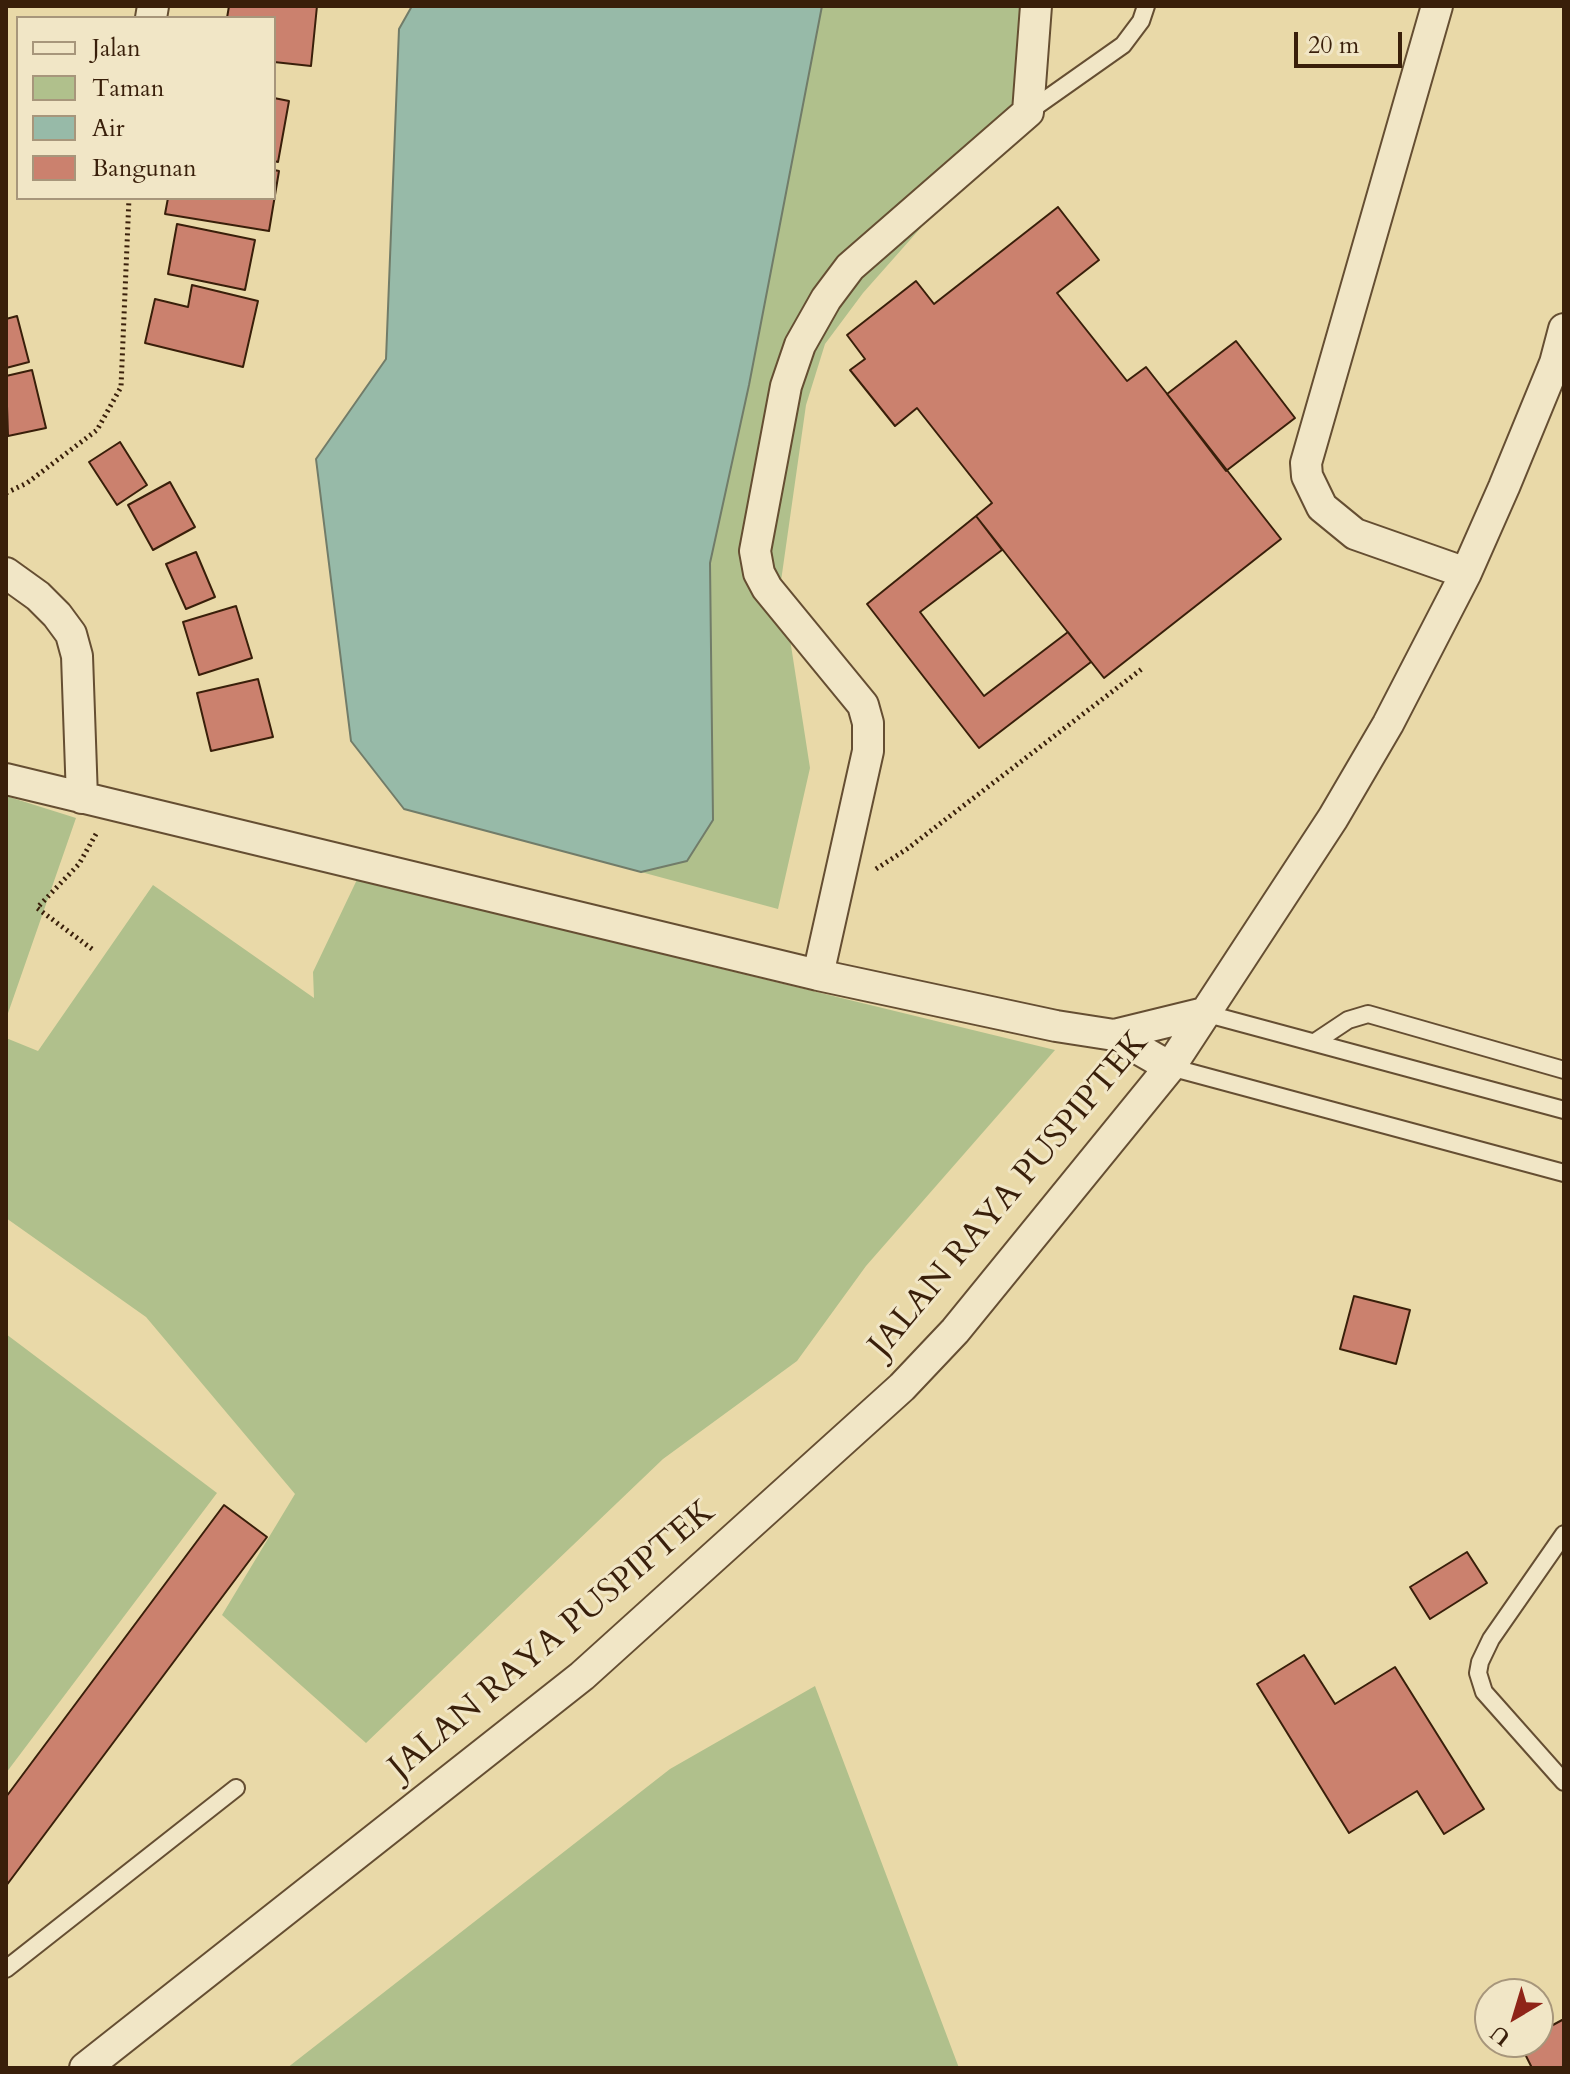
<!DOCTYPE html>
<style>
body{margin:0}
#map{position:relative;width:1570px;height:2074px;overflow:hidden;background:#e9d9a8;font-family:Cardo,serif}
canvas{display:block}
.frame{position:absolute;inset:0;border:8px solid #391f0a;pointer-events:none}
.legend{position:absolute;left:16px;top:16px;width:260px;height:184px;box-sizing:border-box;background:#f1e6c6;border:2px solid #a7967b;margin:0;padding:10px 14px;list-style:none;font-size:24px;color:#391f0a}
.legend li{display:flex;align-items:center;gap:16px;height:40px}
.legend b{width:40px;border:2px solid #a7967b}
.north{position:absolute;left:1474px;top:1978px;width:80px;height:80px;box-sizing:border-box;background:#f1e6c6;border:2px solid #a7967b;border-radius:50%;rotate:218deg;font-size:22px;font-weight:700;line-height:32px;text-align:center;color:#391f0a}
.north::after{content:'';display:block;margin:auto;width:28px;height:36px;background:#8f2418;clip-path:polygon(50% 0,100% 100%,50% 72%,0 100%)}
.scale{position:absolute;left:1294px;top:32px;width:108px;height:36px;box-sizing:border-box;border:4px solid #391f0a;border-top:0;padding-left:10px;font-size:24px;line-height:28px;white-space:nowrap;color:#391f0a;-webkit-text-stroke:6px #f1e6c6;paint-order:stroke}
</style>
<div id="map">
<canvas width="1570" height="2074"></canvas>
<div class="frame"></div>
<ul class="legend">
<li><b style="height:10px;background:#f1e6c6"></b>Jalan</li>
<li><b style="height:22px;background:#b0c08c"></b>Taman</li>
<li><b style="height:22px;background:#97baa8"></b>Air</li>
<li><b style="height:22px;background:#cb816e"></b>Bangunan</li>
</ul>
<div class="north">U</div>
<div class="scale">20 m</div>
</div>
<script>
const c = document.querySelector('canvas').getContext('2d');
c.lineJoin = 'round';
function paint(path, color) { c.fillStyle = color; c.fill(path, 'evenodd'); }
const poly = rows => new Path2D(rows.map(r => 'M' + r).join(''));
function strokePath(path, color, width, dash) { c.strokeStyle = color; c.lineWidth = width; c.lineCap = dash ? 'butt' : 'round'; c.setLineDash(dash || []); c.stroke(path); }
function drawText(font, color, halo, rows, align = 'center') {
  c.font = font + ' Cardo,serif'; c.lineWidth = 6; c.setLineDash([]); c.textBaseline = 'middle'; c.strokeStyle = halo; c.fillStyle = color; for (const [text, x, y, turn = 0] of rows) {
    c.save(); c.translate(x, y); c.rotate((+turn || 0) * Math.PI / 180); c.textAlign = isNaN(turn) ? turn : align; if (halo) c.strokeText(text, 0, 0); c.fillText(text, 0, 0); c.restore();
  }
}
paint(poly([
 [822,6,1041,6,1034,100,863,293,825,344,806,405,781,581,810,768,778,909,641,872,687,861,713,820,710,563,749,385],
 [6,796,76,818,6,1019],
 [363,867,714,967,1055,1050,866,1266,797,1361,663,1459,366,1743,222,1615,295,1494,146,1317,6,1218,6,1038,38,1051,153,885,314,998,313,972],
 [6,1334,217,1493,6,1773],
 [815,1686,959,2068,287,2068,670,1769]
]), '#b0c08c');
const water = poly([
 [412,6,822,6,749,385,710,563,713,820,687,861,641,872,404,809,351,741,316,459,386,359,399,29,412,6]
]);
paint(water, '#97baa8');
strokePath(water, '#717c69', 2);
const building = poly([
 [229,6,317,6,311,66,274,62,274,18,227,18,229,6],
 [274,98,289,101,278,162,274,161,274,98],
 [274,170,279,171,269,231,165,214,168,198,274,198,274,170],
 [1058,207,1099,260,1057,293,1127,381,1146,367,1281,539,1104,678,976,516,992,503,917,408,895,426,850,370,865,359,847,335,916,281,934,304,1058,207],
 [177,224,255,240,245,290,168,274,177,224],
 [192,285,258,301,243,367,145,343,155,299,188,307,192,285],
 [17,316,29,362,6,368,6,319,17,316],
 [1236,341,1295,418,1226,471,1167,394,1236,341],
 [32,370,46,428,8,436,6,376,32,370],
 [120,442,147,485,117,505,89,462,120,442],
 [170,482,195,527,153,550,128,505,170,482],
 [976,516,1002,550,920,612,984,696,1068,632,1091,662,979,748,867,604,976,516],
 [196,552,215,597,186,609,166,564,196,552],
 [236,606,252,658,199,675,183,622,236,606],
 [258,679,273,737,211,751,197,693,258,679],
 [1354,1296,1410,1310,1396,1364,1340,1349,1354,1296],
 [224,1505,267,1537,6,1886,6,1797,224,1505],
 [1467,1552,1487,1583,1430,1619,1410,1587,1467,1552],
 [1304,1655,1335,1704,1395,1667,1484,1809,1444,1834,1417,1791,1349,1833,1257,1684,1304,1655],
 [1564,2019,1564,2068,1532,2068,1519,2042,1538,2042,1538,2033,1564,2019]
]);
paint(building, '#cb816e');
strokePath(building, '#391f0a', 2);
const lane = poly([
 [1028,112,1123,45,1141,21,1146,6],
 [1204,1013,1564,1110],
 [1315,1042,1348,1020,1368,1014,1564,1070],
 [1170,1067,1564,1173],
 [1564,1534,1491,1639,1480,1662,1478,1673,1484,1692,1564,1782],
 [6,1969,236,1788]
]);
const street = poly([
 [1437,6,1306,463,1307,476,1322,507,1355,534,1466,573],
 [151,18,153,6],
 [6,573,38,596,57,615,71,634,77,656,82,798],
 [6,779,818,975,1056,1026,1114,1035,1170,1067],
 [818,975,868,751,868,723,863,705,767,588,759,573,755,551,786,386,800,345,826,299,850,267,1028,112,1036,6],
 [1114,1035,1204,1013],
 [85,2068,582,1676,902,1387,955,1331,1170,1067,1333,818,1388,724,1466,573,1504,487,1555,363,1564,329]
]);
strokePath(lane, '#654e32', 20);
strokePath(street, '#654e32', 34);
strokePath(poly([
 [6,493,27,483,97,430,121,387,129,198],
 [876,869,907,849,1143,668],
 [92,949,37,908,79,864,96,834]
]), '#391f0a', 5, [2, 4]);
strokePath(lane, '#f1e6c6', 16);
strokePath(street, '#f1e6c6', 30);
drawText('34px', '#391f0a', '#f1e6c6', [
 ["JALAN RAYA PUSPIPTEK",1010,1195,-50],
 ["JALAN RAYA PUSPIPTEK",553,1641,-40]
]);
</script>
